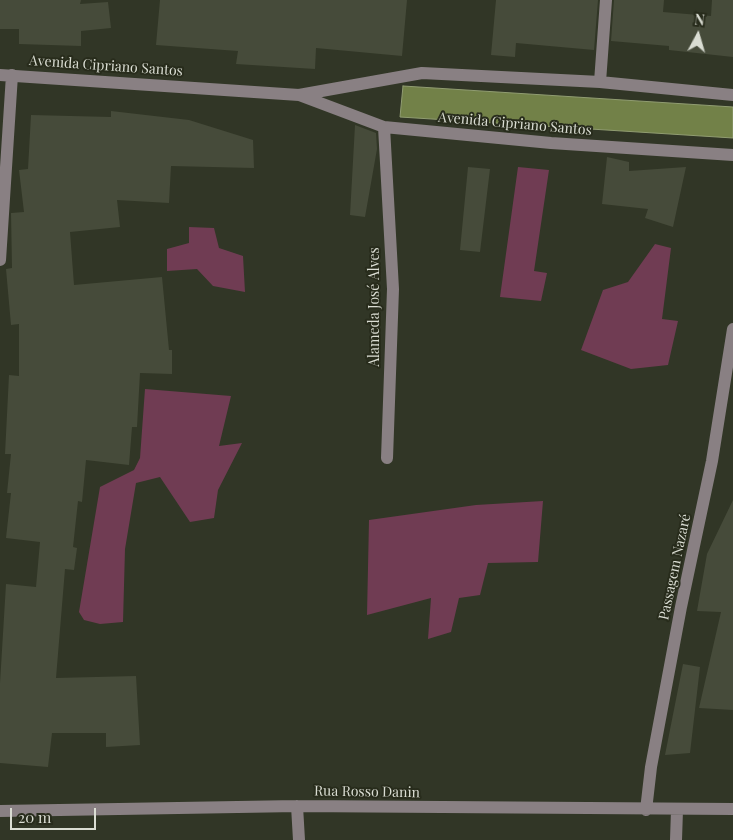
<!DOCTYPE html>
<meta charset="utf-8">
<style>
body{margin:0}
#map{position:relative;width:733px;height:840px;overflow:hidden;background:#313626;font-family:"Playfair Display",serif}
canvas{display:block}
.north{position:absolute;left:673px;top:10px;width:50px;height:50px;-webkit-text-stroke:4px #282c1c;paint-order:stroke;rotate:6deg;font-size:14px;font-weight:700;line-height:20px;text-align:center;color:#daddd3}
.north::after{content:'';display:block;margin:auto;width:18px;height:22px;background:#daddd3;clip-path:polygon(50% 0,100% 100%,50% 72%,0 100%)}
.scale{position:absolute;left:10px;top:808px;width:86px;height:22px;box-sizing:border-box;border:2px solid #daddd3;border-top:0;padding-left:6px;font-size:15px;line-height:18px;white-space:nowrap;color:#daddd3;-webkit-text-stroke:4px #282c1c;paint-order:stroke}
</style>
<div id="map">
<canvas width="733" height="840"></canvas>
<div class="north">N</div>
<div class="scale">20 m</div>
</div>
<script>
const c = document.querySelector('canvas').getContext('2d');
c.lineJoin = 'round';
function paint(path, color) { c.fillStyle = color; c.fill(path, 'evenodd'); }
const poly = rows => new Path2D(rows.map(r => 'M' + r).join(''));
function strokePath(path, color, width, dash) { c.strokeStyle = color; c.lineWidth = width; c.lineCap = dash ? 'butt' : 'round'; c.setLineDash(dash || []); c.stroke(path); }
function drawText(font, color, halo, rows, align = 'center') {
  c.font = font + ' "Playfair Display",serif'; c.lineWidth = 4; c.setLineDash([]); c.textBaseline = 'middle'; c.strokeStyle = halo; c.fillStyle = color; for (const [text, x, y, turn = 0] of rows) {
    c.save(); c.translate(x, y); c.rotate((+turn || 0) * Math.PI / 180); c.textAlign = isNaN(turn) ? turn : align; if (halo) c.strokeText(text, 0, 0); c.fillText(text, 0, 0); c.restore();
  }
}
paint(poly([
 [518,167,549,170,534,271,547,273,541,301,500,297],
 [189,227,214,228,219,248,243,256,245,292,213,286,197,269,167,271,167,249,189,243],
 [655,244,671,248,662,319,678,321,668,365,631,369,581,350,603,290,628,282],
 [145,389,231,396,219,446,242,443,218,490,214,518,190,522,160,477,136,483,125,549,123,622,100,624,84,620,79,612,100,487,134,470,140,458],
 [543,501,538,562,488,563,480,595,459,598,451,632,428,639,431,598,367,615,369,520,476,505]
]), '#703c53');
const water = poly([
 [403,86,733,107,733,138,400,117,403,86]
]);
paint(water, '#728148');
strokePath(water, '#919d72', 1);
paint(poly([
 [0,0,81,0,80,4,108,2,111,28,81,31,81,46,19,44,19,29,0,29],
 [160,0,407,0,402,56,316,48,315,69,236,64,238,51,156,45],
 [496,0,598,0,594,50,516,43,515,57,491,55],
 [614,0,664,0,663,12,711,16,712,0,733,0,733,57,669,50,669,46,611,41],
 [111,111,189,120,253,140,254,168,171,166,169,203,117,200,120,227,70,232,74,285,162,277,169,350,172,350,172,374,140,373,137,427,132,427,129,465,86,460,82,502,78,501,73,547,77,548,74,570,65,569,56,678,136,676,140,745,106,747,106,733,52,733,48,767,0,763,0,683,6,584,36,587,40,542,6,538,11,493,7,493,11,454,5,454,9,375,19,376,19,324,11,325,6,269,12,268,11,213,24,212,19,170,28,169,31,115,111,117],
 [355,125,376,133,377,149,365,217,350,215],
 [607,157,629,162,629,171,686,167,673,227,645,218,648,209,602,204],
 [468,167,490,169,480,252,460,250],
 [733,500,733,710,699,708,721,612,697,611,707,554],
 [683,664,700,667,690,753,665,755]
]), '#464b3a');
strokePath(poly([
 [0,75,299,95,422,73,600,82,733,95],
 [600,82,606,0],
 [299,95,384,127,551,143,733,155],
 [384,127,393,289,387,458],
 [0,260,12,75],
 [297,806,299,840],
 [646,810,651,767,681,607,712,461,733,329],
 [0,811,297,806,733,809],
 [676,840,677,810]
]), '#898083', 12);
drawText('14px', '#daddd3', '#282c1c', [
 ["Avenida Cipriano Santos",106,66,4],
 ["Avenida Cipriano Santos",515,124,5],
 ["Alameda José Alves",375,307,-90],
 ["Passagem Nazaré",675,567,-78],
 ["Rua Rosso Danin",367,792,1]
]);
</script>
